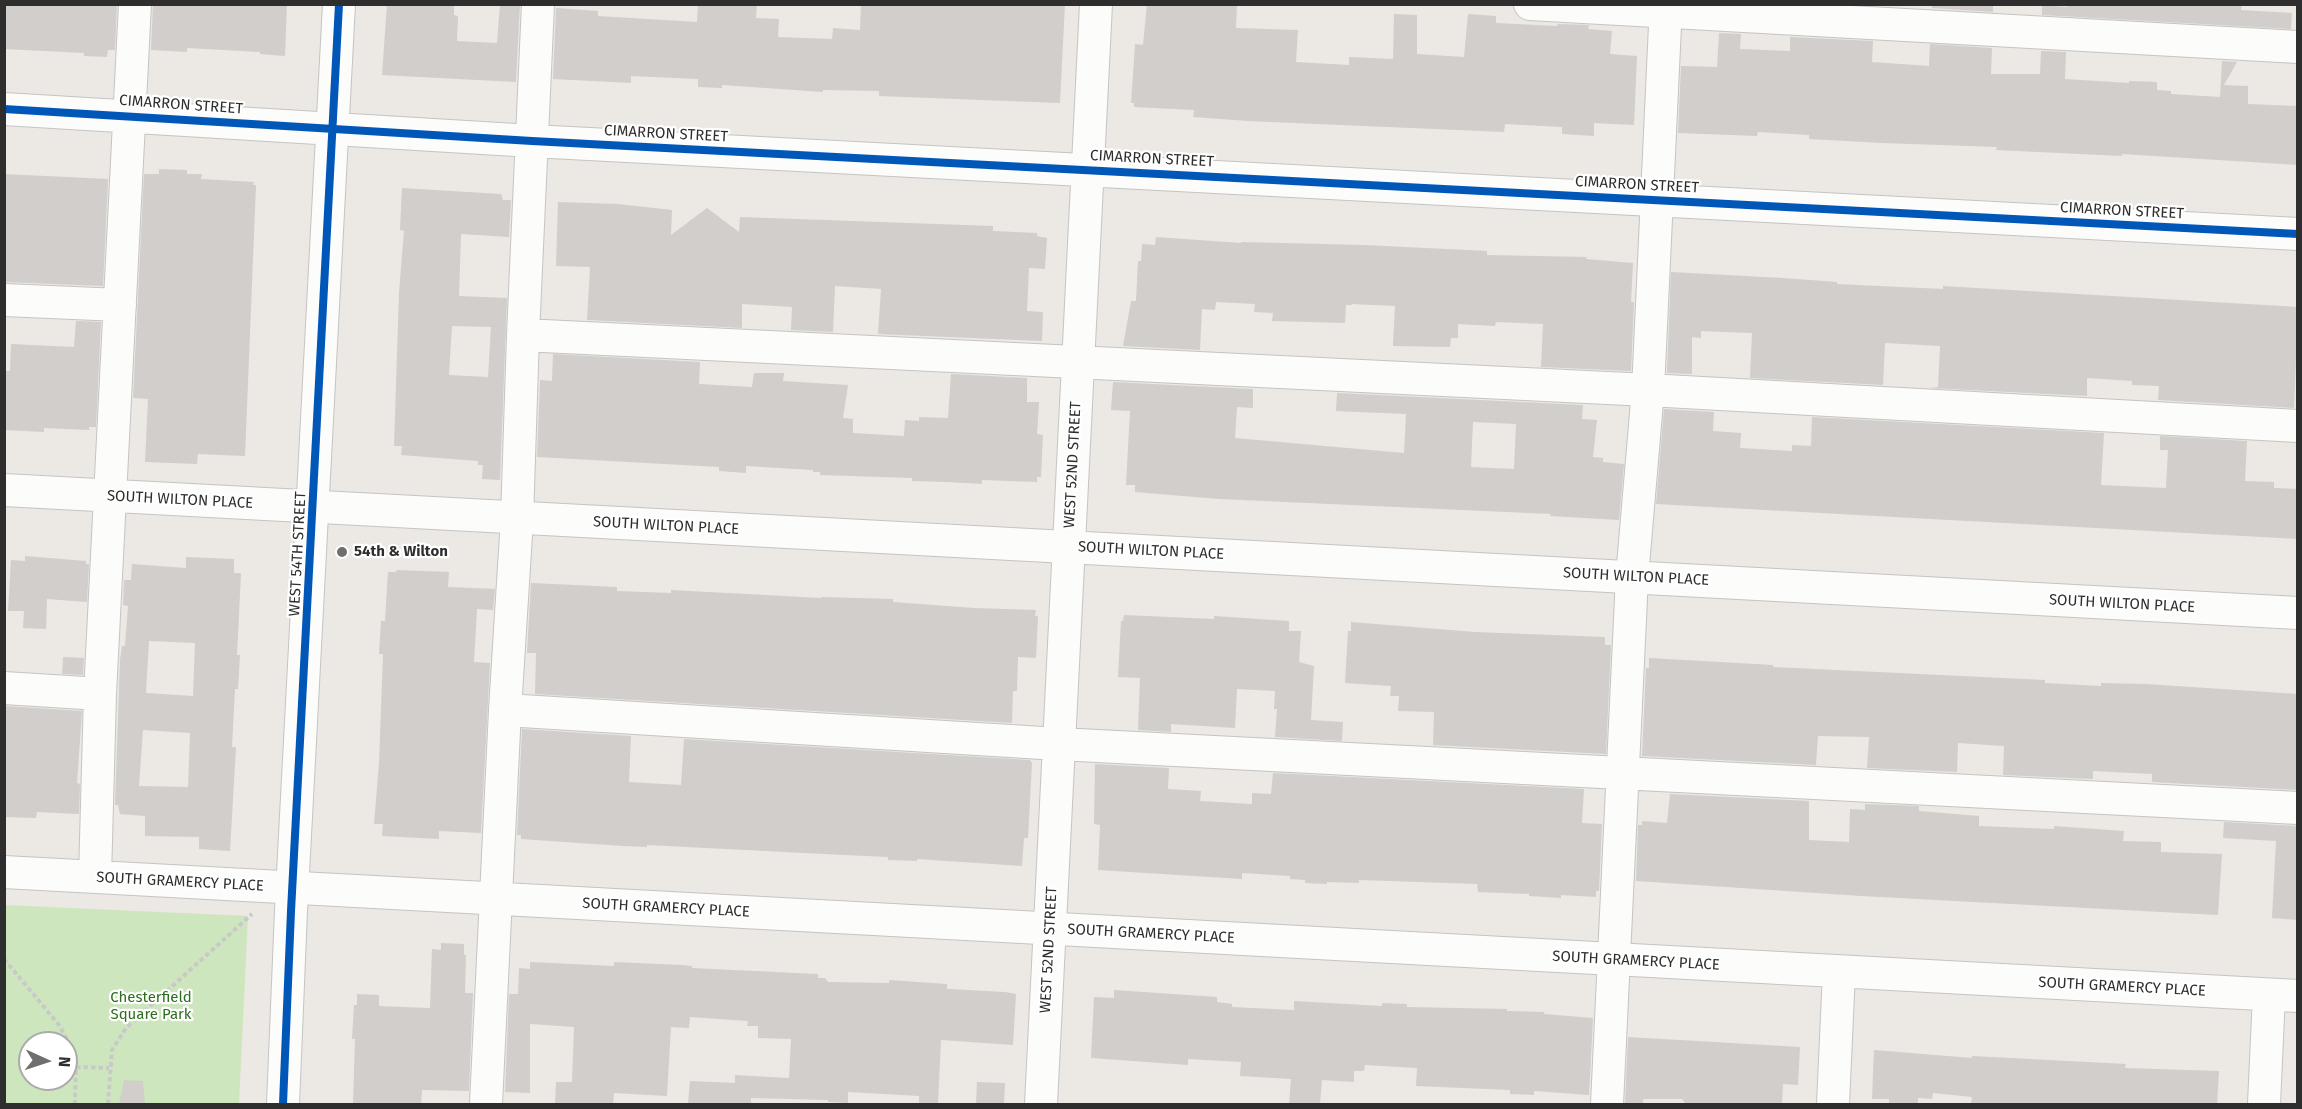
<!DOCTYPE html>
<style>
body{margin:0}
#map{position:relative;width:2302px;height:1109px;overflow:hidden;background:#ece8e4;font-family:"Fira Sans",sans-serif}
canvas{display:block}
.frame{position:absolute;inset:0;border:6px solid #2e2e2e;pointer-events:none}
.north{position:absolute;left:18px;top:1031px;width:60px;height:60px;box-sizing:border-box;background:#fff;border:2px solid #ababab;border-radius:50%;rotate:93deg;font-size:16px;font-weight:700;line-height:24px;text-align:center;color:#2e2e2e}
.north::after{content:'';display:block;margin:auto;width:21px;height:27px;background:#706f6e;clip-path:polygon(50% 0,100% 100%,50% 72%,0 100%)}
</style>
<div id="map">
<canvas width="2302" height="1109"></canvas>
<div class="frame"></div>
<div class="north">N</div>
</div>
<script>
const c = document.querySelector('canvas').getContext('2d');
c.lineJoin = 'round';
function paint(path, color) { c.fillStyle = color; c.fill(path, 'evenodd'); }
const poly = rows => new Path2D(rows.map(r => 'M' + r).join(''));
function strokePath(path, color, width, dash) { c.strokeStyle = color; c.lineWidth = width; c.lineCap = dash ? 'butt' : 'round'; c.setLineDash(dash || []); c.stroke(path); }
function drawText(font, color, halo, rows, align = 'center') {
  c.font = font + ' "Fira Sans",sans-serif'; c.lineWidth = 4.5; c.setLineDash([]); c.textBaseline = 'middle'; c.strokeStyle = halo; c.fillStyle = color; for (const [text, x, y, turn = 0] of rows) {
    c.save(); c.translate(x, y); c.rotate((+turn || 0) * Math.PI / 180); c.textAlign = isNaN(turn) ? turn : align; if (halo) c.strokeText(text, 0, 0); c.fillText(text, 0, 0); c.restore();
  }
}
paint(poly([
 [5,905,248,916,239,1104,5,1104],
 [30,1043,66,1043,66,1079,30,1079]
]), '#cee6be');
paint(poly([
 [4,4,117,4,115,50,108,50,107,57,84,56,84,53,4,49],
 [153,4,287,4,285,56,260,54,260,52,187,48,187,52,151,50],
 [387,4,454,4,454,15,458,16,457,41,497,43,500,4,520,4,516,82,382,75],
 [698,4,757,4,756,18,779,19,778,37,832,39,833,28,860,30,861,4,1065,4,1060,103,879,96,879,91,823,90,823,92,722,85,722,88,698,87,698,79,631,76,631,83,553,79,556,8,598,11,598,16,697,22],
 [1147,4,1237,4,1236,28,1298,30,1296,62,1349,65,1349,57,1393,59,1394,14,1417,15,1417,54,1464,57,1468,14,1496,16,1496,23,1557,26,1558,24,1589,25,1588,29,1612,31,1610,54,1637,56,1634,125,1594,123,1594,136,1562,134,1562,127,1505,124,1504,132,1248,121,1193,117,1194,110,1134,107,1134,103,1131,103,1135,44,1143,45],
 [1932,4,1993,4,1993,12,1932,8],
 [2067,4,2242,4,2241,10,2292,13,2291,29,2042,15,2042,5,2067,7,2066,13],
 [1719,33,1741,34,1740,49,1790,51,1790,37,1873,41,1872,62,1929,66,1930,44,1992,48,1991,74,2040,74,2041,51,2066,52,2065,79,2129,83,2129,81,2157,82,2157,90,2171,91,2171,94,2220,97,2222,61,2237,62,2224,85,2248,86,2248,104,2298,106,2298,165,2122,154,2122,156,1996,150,1997,147,1882,143,1809,139,1809,135,1758,132,1757,136,1678,133,1681,66,1717,67],
 [159,169,187,170,187,174,202,174,201,179,254,182,253,185,256,185,245,456,198,454,197,464,145,462,148,399,133,398,144,174,159,174],
 [4,174,108,179,103,286,4,282],
 [402,188,501,194,503,200,511,200,509,237,461,234,459,296,507,298,500,480,482,479,483,465,478,465,478,461,401,455,402,446,394,446,399,292,404,231,400,230],
 [452,326,491,327,488,377,449,375],
 [558,202,618,204,672,210,671,235,707,208,739,232,740,217,993,226,993,231,1037,233,1037,236,1047,238,1045,269,1029,268,1027,311,1043,312,1042,341,878,334,881,289,835,286,833,332,791,330,792,307,742,304,742,328,587,320,590,267,556,266],
 [1156,237,1241,243,1241,242,1364,245,1487,251,1487,255,1587,257,1586,259,1633,263,1631,302,1634,302,1631,371,1541,367,1543,324,1496,322,1495,326,1458,324,1458,338,1451,338,1450,347,1393,346,1395,306,1352,304,1352,305,1346,305,1345,323,1272,321,1273,313,1254,312,1255,304,1216,302,1215,310,1202,309,1200,350,1123,346,1131,301,1136,301,1138,261,1141,261,1142,244,1155,245],
 [1671,272,1783,278,1837,282,1837,284,1943,289,1943,286,2298,307,2294,408,2158,400,2159,386,2132,385,2132,381,2087,378,2087,396,1930,388,1938,387,1940,346,1885,343,1883,385,1750,378,1752,333,1701,331,1701,338,1692,337,1692,374,1667,373],
 [76,321,101,322,96,427,89,427,89,430,44,428,44,432,4,430,4,371,10,371,11,344,74,347],
 [553,354,700,362,699,384,752,387,754,373,784,373,783,381,848,385,843,418,853,419,853,433,904,436,905,420,919,421,919,417,948,418,951,374,1027,378,1027,402,1039,402,1037,434,1043,435,1041,477,1037,477,1037,482,982,480,982,484,946,482,912,481,912,478,820,475,820,472,813,472,813,470,746,466,746,473,719,471,719,467,537,457,540,380,552,381],
 [1113,382,1253,389,1253,408,1237,407,1235,438,1404,453,1406,414,1336,411,1337,393,1583,405,1582,419,1597,420,1593,457,1603,458,1603,462,1624,464,1619,520,1550,516,1551,514,1219,499,1135,492,1135,485,1126,485,1130,411,1111,410],
 [1473,422,1516,424,1514,469,1471,467],
 [1664,409,1714,412,1713,431,1741,433,1740,448,1792,451,1792,445,1811,446,1812,417,2104,433,2101,485,2166,488,2168,450,2160,450,2160,436,2247,441,2245,481,2274,482,2274,488,2298,489,2298,539,1656,504],
 [25,556,86,561,86,564,89,564,87,602,47,599,46,629,23,628,24,611,8,611,11,560,25,561],
 [186,557,234,559,234,573,241,573,237,655,240,655,238,689,235,689,232,747,236,747,230,851,199,849,199,837,145,836,145,816,120,814,118,805,115,805,120,660,122,646,125,646,128,606,123,605,124,580,131,580,132,564,186,568],
 [149,641,195,643,193,696,146,693],
 [143,730,190,733,188,787,139,786],
 [397,570,449,572,448,587,495,589,493,610,477,609,474,662,490,663,481,833,439,831,439,839,382,836,383,824,374,824,379,763,383,654,379,654,381,621,385,621,388,572,396,572],
 [531,583,617,587,617,591,671,593,671,590,821,598,821,597,893,599,893,602,974,608,1036,610,1035,616,1038,616,1036,658,1018,657,1017,691,1013,691,1012,723,535,694,536,653,527,653],
 [1124,615,1214,619,1214,616,1289,621,1289,631,1301,631,1299,662,1314,666,1311,720,1343,722,1342,741,1275,737,1277,709,1274,709,1275,691,1237,689,1235,728,1171,724,1171,732,1138,730,1140,678,1118,677,1121,621,1123,621],
 [1351,622,1475,632,1605,637,1605,645,1611,645,1606,754,1433,745,1434,712,1398,711,1399,696,1390,696,1391,686,1345,683,1348,631,1351,631],
 [63,657,84,658,83,675,62,674],
 [1649,658,1773,665,1773,667,2045,680,2045,683,2101,686,2101,683,2146,684,2298,694,2298,790,2152,782,2152,774,2093,771,2093,779,2003,775,2004,746,1958,743,1957,772,1867,768,1869,737,1818,736,1816,765,1642,756,1646,668,1649,668],
 [4,706,82,711,77,783,80,784,79,814,37,812,36,818,5,817],
 [522,729,631,736,629,782,681,785,684,739,1030,760,1032,763,1028,838,1024,838,1022,866,917,859,917,861,888,860,888,857,844,855,647,845,647,847,623,846,521,839,521,835,517,835],
 [1095,764,1169,768,1168,789,1201,791,1200,801,1252,804,1252,793,1271,794,1273,773,1584,789,1582,823,1602,824,1599,891,1596,891,1596,897,1561,895,1561,898,1529,896,1529,894,1478,892,1477,884,1359,880,1359,883,1327,882,1327,884,1305,883,1305,880,1290,879,1290,876,1242,873,1242,879,1098,870,1100,825,1094,824],
 [1670,794,1809,801,1809,840,1849,842,1850,809,1865,810,1865,804,1919,806,1919,811,1979,816,1979,826,2054,829,2054,826,2124,831,2123,841,2161,842,2161,852,2222,854,2218,915,1861,896,1636,881,1638,825,1642,825,1642,821,1667,823],
 [2224,822,2298,826,2298,920,2272,918,2276,841,2223,838],
 [441,943,464,944,464,955,466,955,465,993,473,993,469,1091,422,1090,421,1104,353,1104,355,1039,352,1039,354,1005,357,1005,357,994,379,995,379,1006,430,1008,432,949,441,950],
 [530,962,614,966,614,962,682,965,692,966,692,968,818,974,818,978,825,978,828,982,889,983,889,980,947,984,947,989,950,989,1005,992,1016,994,1013,1045,941,1040,938,1104,919,1104,919,1096,848,1092,848,1103,828,1102,828,1100,751,1098,751,1104,688,1104,690,1081,735,1083,735,1075,789,1078,791,1039,758,1038,758,1026,747,1026,748,1021,690,1017,689,1028,671,1027,667,1096,614,1093,613,1104,555,1104,556,1082,572,1082,574,1027,530,1024,530,1093,505,1092,509,994,518,994,519,968,530,969],
 [1114,990,1217,997,1217,1002,1232,1004,1232,1007,1294,1010,1294,1001,1382,1006,1382,1003,1407,1004,1407,1007,1507,1009,1507,1011,1544,1012,1544,1014,1593,1018,1589,1095,1534,1091,1534,1095,1510,1094,1510,1090,1416,1086,1417,1068,1365,1065,1364,1071,1354,1071,1354,1082,1322,1080,1320,1104,1289,1104,1291,1079,1240,1076,1241,1062,1188,1059,1188,1065,1091,1058,1094,997,1114,998],
 [1628,1037,1800,1047,1798,1085,1783,1084,1782,1104,1703,1104,1685,1103,1682,1099,1643,1099,1643,1103,1625,1103],
 [1874,1050,1972,1058,1972,1056,2126,1064,2125,1068,2219,1071,2217,1104,1971,1104,1972,1097,1933,1093,1932,1099,1918,1098,1918,1104,1889,1104,1889,1099,1872,1099],
 [124,1080,143,1081,145,1104,119,1104],
 [977,1082,1005,1083,1004,1104,976,1104]
]), '#d1cecb');
const minor = poly([
 [1530,4,2298,47],
 [4,109,532,141,2298,234],
 [4,300,120,305],
 [523,335,1648,390,2298,426],
 [4,490,2298,613],
 [4,688,100,694],
 [505,710,1059,744,2298,808],
 [4,872,2298,996],
 [95,877,100,694,135,4],
 [283,1104,291,911,339,4],
 [486,1104,505,710,517,519,523,335,538,4],
 [1041,1104,1096,4],
 [1607,1104,1632,577,1648,390,1666,4],
 [1833,1104,1839,972],
 [2264,1104,2269,995]
]);
strokePath(minor, '#c5c4c5', 34);
strokePath(poly([
 [4,959,59,1025,69,1043,76,1060,75,1104],
 [76,1067,109,1068],
 [108,1104,112,1050,126,1028,252,914]
]), '#c9c9c8', 4, [4.5, 3]);
strokePath(minor, '#fcfcfb', 32);
strokePath(poly([
 [4,109,532,141,2298,234],
 [283,1104,291,911,339,4]
]), '#0057b8', 8);
for (const [x, y, r, color] of [
 [342,552,6,"#706f6e"]
]) { const dot = new Path2D(); dot.arc(x, y, r, 0, 2 * Math.PI); c.fillStyle = color; c.fill(dot); strokePath(dot, '#fff', 2); }
drawText('15px', '#2e2e2e', '#fff', [
 ["CIMARRON STREET",181,105,4],
 ["CIMARRON STREET",666,134,3],
 ["CIMARRON STREET",1152,159,3],
 ["CIMARRON STREET",1637,185,3],
 ["CIMARRON STREET",2122,211,3],
 ["WEST 52ND STREET",1073,465,-87],
 ["SOUTH WILTON PLACE",180,500,3],
 ["SOUTH WILTON PLACE",666,526,3],
 ["SOUTH WILTON PLACE",1151,551,3],
 ["WEST 54TH STREET",298,554,-87],
 ["SOUTH WILTON PLACE",1636,577,3],
 ["SOUTH WILTON PLACE",2122,604,3],
 ["SOUTH GRAMERCY PLACE",180,882,3],
 ["SOUTH GRAMERCY PLACE",666,908,3],
 ["SOUTH GRAMERCY PLACE",1151,934,3],
 ["WEST 52ND STREET",1049,950,-87],
 ["SOUTH GRAMERCY PLACE",1636,961,3],
 ["SOUTH GRAMERCY PLACE",2122,987,3]
]);
drawText('bold 15px', '#2e2e2e', '#fff', [
 ["54th & Wilton",354,552]
], 'left');
drawText('15px', '#2c6e1b', '#fff', [
 ["Chesterfield",151,998],
 ["Square Park",151,1015]
]);
</script>
